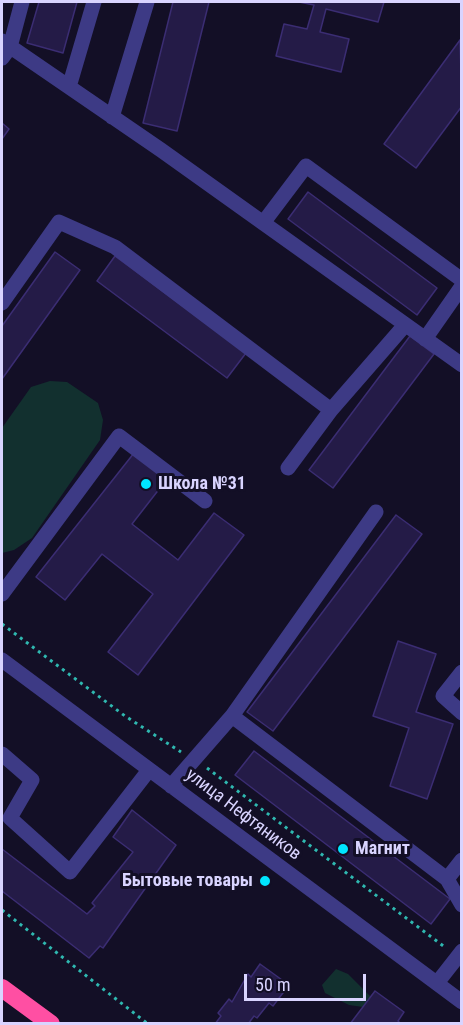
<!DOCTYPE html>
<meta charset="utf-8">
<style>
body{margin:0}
#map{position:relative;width:463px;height:1025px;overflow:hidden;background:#130f26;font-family:"Roboto Condensed",sans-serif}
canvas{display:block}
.frame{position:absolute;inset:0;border:3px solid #d9d4ff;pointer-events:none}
.scale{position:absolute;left:244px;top:974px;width:122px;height:27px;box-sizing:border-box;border:3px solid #d9d4ff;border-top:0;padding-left:8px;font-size:18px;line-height:21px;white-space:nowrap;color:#d9d4ff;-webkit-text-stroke:4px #130f26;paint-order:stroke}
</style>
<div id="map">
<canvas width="463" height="1025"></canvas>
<div class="frame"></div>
<div class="scale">50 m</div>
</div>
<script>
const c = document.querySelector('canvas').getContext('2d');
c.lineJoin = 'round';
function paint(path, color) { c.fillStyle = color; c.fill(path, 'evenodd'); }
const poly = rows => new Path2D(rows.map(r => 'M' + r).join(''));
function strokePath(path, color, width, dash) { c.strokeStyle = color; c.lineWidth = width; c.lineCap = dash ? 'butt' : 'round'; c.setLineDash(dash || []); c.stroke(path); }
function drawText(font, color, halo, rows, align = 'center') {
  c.font = font + ' "Roboto Condensed",sans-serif'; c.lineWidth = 6; c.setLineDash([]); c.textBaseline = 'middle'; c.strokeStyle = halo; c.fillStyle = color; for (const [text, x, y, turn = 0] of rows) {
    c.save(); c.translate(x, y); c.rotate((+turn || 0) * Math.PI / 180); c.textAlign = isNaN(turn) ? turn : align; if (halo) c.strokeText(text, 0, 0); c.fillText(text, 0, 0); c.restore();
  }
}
paint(poly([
 [50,381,67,382,98,403,103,420,100,440,32,538,14,550,2,553,2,428,31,387],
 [336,969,348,974,371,997,363,1007,349,1005,325,993,322,985]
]), '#12302f');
const building = poly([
 [39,2,77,2,63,53,27,43,39,2],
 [173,2,209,2,177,131,143,123,173,2],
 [299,2,384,2,378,22,326,9,320,32,349,39,341,72,276,56,284,24,307,29,314,5,299,2],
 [460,40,462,106,416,168,384,144,460,40],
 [2,123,9,129,2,139,2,123],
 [308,192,437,288,417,315,288,219,308,192],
 [55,252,80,270,2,379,2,326,55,252],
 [115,256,246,353,227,378,97,281,115,256],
 [410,336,434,354,333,488,309,470,410,336],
 [134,453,167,479,132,524,178,560,214,513,244,535,138,675,108,652,153,594,102,554,65,600,36,577,134,453],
 [396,515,422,534,273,731,247,712,396,515],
 [398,641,436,654,416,712,453,724,427,799,390,786,409,728,373,716,398,641],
 [254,751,450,899,431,924,235,775,254,751],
 [132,810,176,845,103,948,100,946,89,958,2,891,2,849,87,914,95,906,92,903,133,852,113,837,132,810],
 [260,964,289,985,273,1006,269,1003,257,1018,254,1016,248,1024,215,1024,221,1016,218,1013,229,999,232,1002,248,974,251,977,260,964],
 [375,991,404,1012,398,1021,401,1024,350,1024,375,991]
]);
paint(building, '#241b47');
strokePath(building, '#3b2d73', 1.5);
strokePath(poly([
 [2,624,125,716,181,752],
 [207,768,446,948],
 [2,910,148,1024]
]), '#2fb8b0', 3, [3, 4.5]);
strokePath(poly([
 [2,41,161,150,462,365],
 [2,58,10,47,22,2],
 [69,87,94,2],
 [112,117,147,2],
 [263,223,306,166,462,280],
 [2,303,59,222,115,247,331,410,288,468],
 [425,339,462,286],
 [331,410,405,325],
 [2,594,119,436,205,501],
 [2,660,462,1002],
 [462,672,443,696,462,713],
 [232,716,376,512],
 [2,754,32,780,10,818,70,872,149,770],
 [171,786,232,716,447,879],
 [462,860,447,879,462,905],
 [437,983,462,951]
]), '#3d3a85', 15);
strokePath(poly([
 [2,988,51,1024]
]), '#ff4fa3', 18);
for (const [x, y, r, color] of [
 [146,484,6,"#00e5ff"],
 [343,849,6,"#00e5ff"],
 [265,881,6,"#00e5ff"]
]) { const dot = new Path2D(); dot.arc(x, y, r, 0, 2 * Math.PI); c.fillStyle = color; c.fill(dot); strokePath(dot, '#130f26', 2); }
drawText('bold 18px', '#d9d4ff', '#130f26', [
 ["Школа №31",158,484],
 ["Магнит",355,849],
 ["Бытовые товары",253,881,"right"]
], 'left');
drawText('18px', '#d9d4ff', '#130f26', [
 ["улица Нефтяников",243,815,37]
]);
</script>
